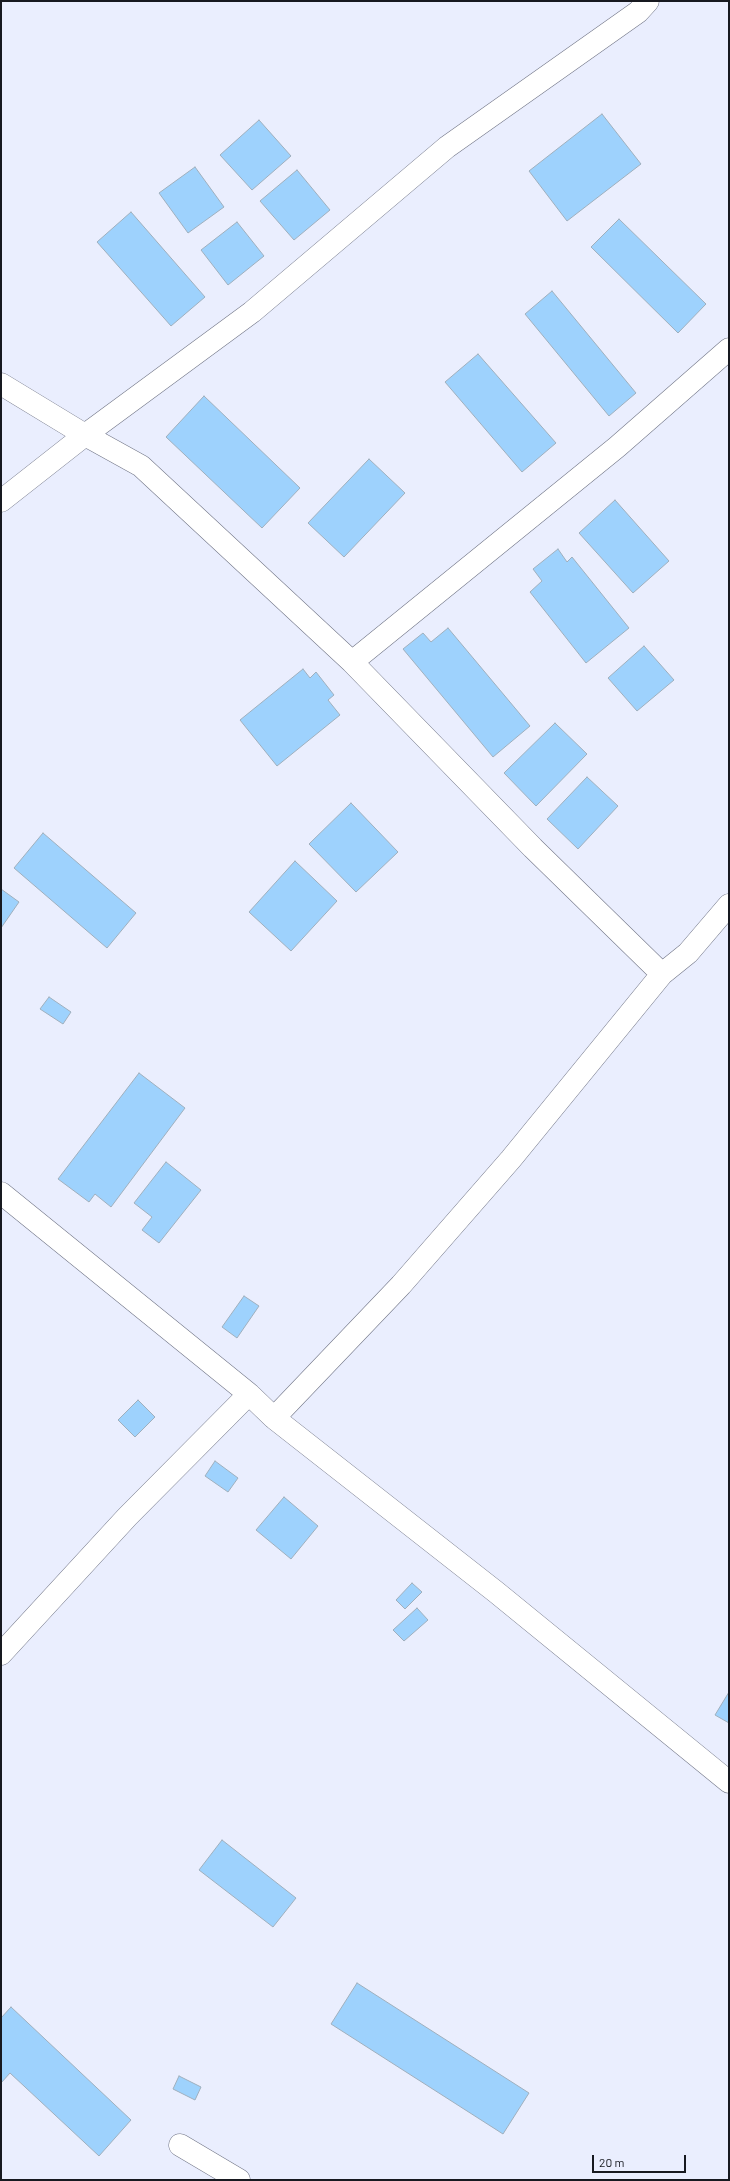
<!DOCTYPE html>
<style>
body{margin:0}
#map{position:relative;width:730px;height:2181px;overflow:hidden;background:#eaeefe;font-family:Barlow,sans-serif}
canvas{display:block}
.frame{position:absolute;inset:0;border:2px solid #171920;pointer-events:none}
.scale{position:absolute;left:592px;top:2155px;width:94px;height:18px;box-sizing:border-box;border:2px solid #171920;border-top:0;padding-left:5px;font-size:12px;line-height:14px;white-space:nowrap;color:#171920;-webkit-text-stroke:3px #eaeefe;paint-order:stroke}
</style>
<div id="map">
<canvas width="730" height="2181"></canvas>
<div class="frame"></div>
<div class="scale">20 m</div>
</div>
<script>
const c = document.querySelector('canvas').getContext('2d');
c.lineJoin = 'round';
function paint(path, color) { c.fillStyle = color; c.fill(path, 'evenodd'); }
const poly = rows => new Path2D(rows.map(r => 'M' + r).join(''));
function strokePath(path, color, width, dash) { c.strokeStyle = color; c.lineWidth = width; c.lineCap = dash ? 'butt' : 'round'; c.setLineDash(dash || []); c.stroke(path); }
const building = poly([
 [602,114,641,164,567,221,529,171,602,114],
 [259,120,291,156,252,190,220,155,259,120],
 [195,167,224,207,188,233,159,193,195,167],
 [297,170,330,210,294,240,260,201,297,170],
 [131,212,205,297,171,326,97,242,131,212],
 [619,219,706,304,678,333,591,247,619,219],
 [237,222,264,256,228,285,201,250,237,222],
 [552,291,636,393,609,416,525,314,552,291],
 [478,354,556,443,522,472,445,382,478,354],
 [204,396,300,488,262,528,166,437,204,396],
 [369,459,405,493,344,557,308,523,369,459],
 [615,500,669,561,633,593,579,533,615,500],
 [558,549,567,562,572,557,629,628,586,663,530,592,542,581,533,569,558,549],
 [448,628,530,726,493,757,403,649,423,633,431,642,448,628],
 [644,646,674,680,637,711,608,678,644,646],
 [303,669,310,678,316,672,334,695,328,700,340,715,277,766,240,720,303,669],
 [555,723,587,754,536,806,504,773,555,723],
 [587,777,618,806,578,849,547,819,587,777],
 [351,803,398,852,356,892,309,844,351,803],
 [43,833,136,913,107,948,14,868,43,833],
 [295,861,337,901,291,951,249,912,295,861],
 [1,889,19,902,1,928,1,889],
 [49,997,71,1012,63,1024,40,1009,49,997],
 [139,1073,185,1108,111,1207,95,1194,89,1202,58,1179,139,1073],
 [166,1162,201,1190,159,1243,142,1230,152,1217,134,1203,166,1162],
 [244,1296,259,1306,237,1338,222,1327,244,1296],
 [138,1400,155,1417,135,1437,118,1420,138,1400],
 [215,1461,238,1478,228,1492,205,1476,215,1461],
 [284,1497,318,1526,291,1559,256,1530,284,1497],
 [412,1583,422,1592,405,1609,396,1600,412,1583],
 [417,1608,428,1620,404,1641,393,1630,417,1608],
 [729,1692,729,1723,715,1715,729,1692],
 [222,1840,296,1898,273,1927,199,1870,222,1840],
 [357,1983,529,2093,503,2134,331,2024,357,1983],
 [11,2007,131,2120,99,2156,10,2073,1,2083,1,2018,11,2007],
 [179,2076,201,2087,195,2100,173,2089,179,2076]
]);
paint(building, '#9ed2fd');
strokePath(building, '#9fafbd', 1);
const street = poly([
 [1,384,85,435,141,466,352,662,533,848,662,974,688,953,729,905],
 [1,501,85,435,252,312,447,147,638,12,648,1],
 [352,662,617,447,729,349],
 [1,1193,249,1394,274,1418,496,1592,729,1782],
 [274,1418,401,1285,511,1159,662,974],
 [1,1654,127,1517,249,1394],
 [180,2145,239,2180]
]);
strokePath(street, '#717586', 23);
strokePath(street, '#fff', 22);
</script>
